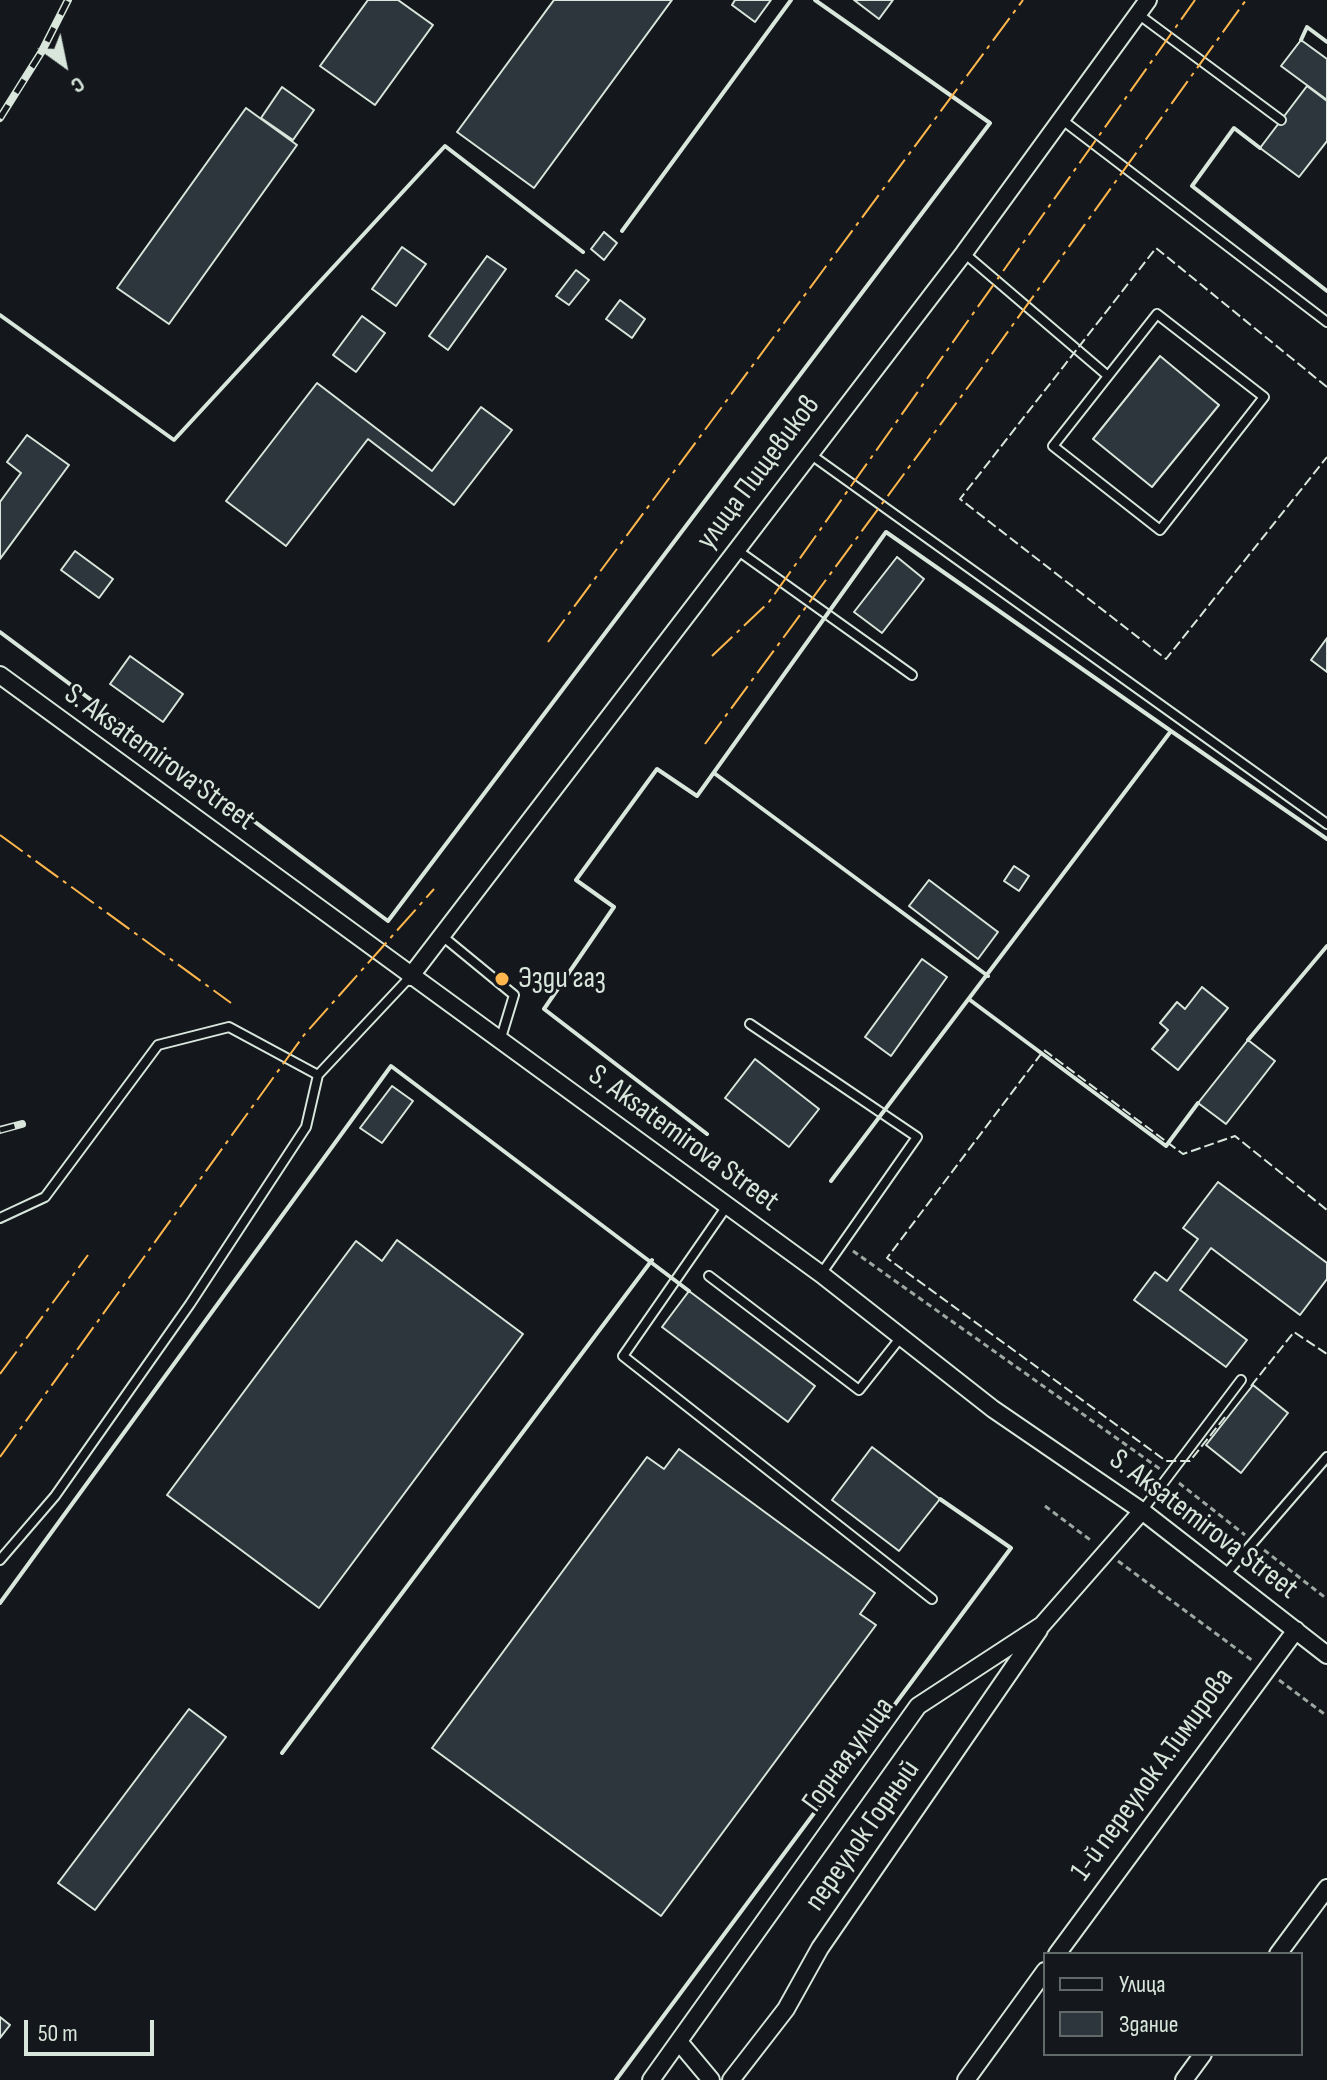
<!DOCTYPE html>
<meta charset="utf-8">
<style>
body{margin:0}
#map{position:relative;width:1327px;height:2080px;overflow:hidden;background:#14181c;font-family:"Sofia Sans Condensed",sans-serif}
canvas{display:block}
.legend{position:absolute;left:1043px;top:1952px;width:260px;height:104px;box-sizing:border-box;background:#14181c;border:2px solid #626a69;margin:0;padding:10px 14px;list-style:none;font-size:24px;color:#d8e6dc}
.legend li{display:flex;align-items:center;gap:16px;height:40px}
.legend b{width:40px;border:2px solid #626a69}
.north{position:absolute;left:24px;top:24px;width:80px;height:80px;-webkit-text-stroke:6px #14181c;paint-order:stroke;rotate:147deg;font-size:22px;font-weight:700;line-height:32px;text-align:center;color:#d8e6dc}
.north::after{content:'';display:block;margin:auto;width:28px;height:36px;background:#d8e6dc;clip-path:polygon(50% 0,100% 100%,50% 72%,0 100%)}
.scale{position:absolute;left:24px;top:2020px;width:130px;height:36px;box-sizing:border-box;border:4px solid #d8e6dc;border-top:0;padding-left:10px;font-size:24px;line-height:28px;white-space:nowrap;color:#d8e6dc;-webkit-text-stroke:6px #14181c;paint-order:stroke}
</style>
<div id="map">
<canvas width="1327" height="2080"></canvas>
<ul class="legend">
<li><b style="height:10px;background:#14181c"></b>Улица</li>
<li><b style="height:22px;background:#2c363c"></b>Здание</li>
</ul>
<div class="north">С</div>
<div class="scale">50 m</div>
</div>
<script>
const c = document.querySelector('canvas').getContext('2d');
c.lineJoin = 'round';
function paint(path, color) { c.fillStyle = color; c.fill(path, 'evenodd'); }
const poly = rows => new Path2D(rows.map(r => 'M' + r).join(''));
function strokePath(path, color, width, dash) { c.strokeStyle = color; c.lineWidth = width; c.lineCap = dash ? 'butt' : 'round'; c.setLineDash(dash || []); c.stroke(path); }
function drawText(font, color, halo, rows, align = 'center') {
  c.font = font + ' "Sofia Sans Condensed",sans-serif'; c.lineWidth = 6; c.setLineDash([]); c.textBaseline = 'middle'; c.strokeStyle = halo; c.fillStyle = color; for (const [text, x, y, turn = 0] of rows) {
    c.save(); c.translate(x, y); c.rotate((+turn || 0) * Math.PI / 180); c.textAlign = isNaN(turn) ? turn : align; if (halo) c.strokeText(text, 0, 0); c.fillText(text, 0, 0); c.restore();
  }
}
const building = poly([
 [368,0,398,0,433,25,375,105,320,66,368,0],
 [554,0,672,0,534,188,457,132,554,0],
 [735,0,771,0,755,22,732,5,735,0],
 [854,0,893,0,879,19,854,0],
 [1301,40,1327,59,1327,100,1281,66,1301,40],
 [1307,86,1327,101,1327,141,1299,177,1260,148,1307,86],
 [282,87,314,110,293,140,261,118,282,87],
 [246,108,297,145,169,324,117,288,246,108],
 [604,232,617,243,604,260,591,249,604,232],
 [402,247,426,264,396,306,372,289,402,247],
 [487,256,506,269,448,350,429,336,487,256],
 [576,270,589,280,569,305,556,296,576,270],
 [620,300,645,319,632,338,606,319,620,300],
 [362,316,385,333,356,372,333,355,362,316],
 [1160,356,1219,405,1152,487,1093,439,1160,356],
 [317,383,432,471,481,407,512,430,454,505,368,439,286,546,226,501,317,383],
 [27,435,69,465,0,559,0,502,21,473,7,462,27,435],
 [75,551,113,579,99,598,61,570,75,551],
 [897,557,924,579,882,633,854,612,897,557],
 [1327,638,1327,672,1311,660,1327,638],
 [130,656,183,694,163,722,110,684,130,656],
 [1014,866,1029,876,1019,891,1004,881,1014,866],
 [929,880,998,932,978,959,909,906,929,880],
 [922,959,947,977,891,1056,865,1037,922,959],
 [1202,987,1228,1008,1178,1070,1152,1049,1168,1030,1160,1023,1177,1002,1185,1009,1202,987],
 [1248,1040,1275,1061,1226,1124,1198,1103,1248,1040],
 [755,1059,819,1109,789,1147,725,1098,755,1059],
 [392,1086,413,1101,382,1143,360,1128,392,1086],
 [1218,1182,1327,1263,1327,1279,1300,1315,1211,1248,1180,1290,1247,1340,1226,1367,1134,1300,1155,1272,1167,1281,1198,1239,1183,1228,1218,1182],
 [397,1240,523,1334,319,1608,167,1495,356,1241,382,1261,397,1240],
 [689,1291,815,1386,788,1422,662,1327,689,1291],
 [1253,1385,1288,1413,1241,1473,1206,1445,1253,1385],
 [872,1447,940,1499,899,1551,832,1500,872,1447],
 [679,1449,875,1593,860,1614,876,1625,661,1916,432,1748,647,1457,664,1469,679,1449],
 [189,1709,226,1737,95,1910,58,1883,189,1709],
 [0,2017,10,2025,0,2038,0,2017]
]);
paint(building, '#2c363c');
strokePath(building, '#d8e6dc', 2);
const service = poly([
 [1138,14,1281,120],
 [1061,119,1327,322],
 [964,253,1108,376],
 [1157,314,1264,397,1160,530,1053,446,1157,314],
 [810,454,1327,824],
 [737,550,912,675],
 [441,935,514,995,500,1041],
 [750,1024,917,1137,821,1274],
 [727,1206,623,1356,932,1599],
 [0,1218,45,1197,158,1045,229,1027,318,1075],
 [709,1276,859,1390,901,1337],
 [1142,1511,1241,1380],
 [0,1560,55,1496,190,1304,306,1127,318,1075,410,977],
 [1225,1575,1327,1457]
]);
const minor = poly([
 [0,675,821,1274,993,1409,1142,1511,1327,1655],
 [410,977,964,253,1148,0],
 [1057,1954,1296,1630],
 [1278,1954,1327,1888],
 [680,2043,711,2080],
 [651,2080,918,1706,1042,1625,1142,1511],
 [731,2080,786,2009,820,1948,1039,1630],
 [966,2080,1045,1971],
 [1184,2080,1203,2054]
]);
strokePath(service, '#d8e6dc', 12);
strokePath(minor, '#d8e6dc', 20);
strokePath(poly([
 [853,1251,1160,1469],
 [1179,1483,1245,1535],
 [1045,1506,1093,1542],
 [1264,1550,1327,1599],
 [1118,1561,1253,1661],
 [1279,1680,1327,1716]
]), '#9da8a2', 3, [6, 4]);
strokePath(service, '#14181c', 8);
strokePath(minor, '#14181c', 16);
const rail = poly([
 [0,118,42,51,68,0],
 [0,1130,22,1124]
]);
strokePath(rail, '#d8e6dc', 8);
strokePath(rail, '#14181c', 5, [15]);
strokePath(poly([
 [1327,387,1156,248,960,499,1166,659,1327,457],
 [1251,1386,1294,1332,1327,1354],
 [1225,1417,1190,1461,1166,1461,887,1258,1044,1050,1183,1154,1235,1136,1327,1210]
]), '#d8e6dc', 2, [10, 4]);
strokePath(poly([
 [1301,40,1307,27,1327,42],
 [1260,148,1234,128,1192,186,1327,291],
 [622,231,791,0],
 [0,315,174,440,445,146,583,252],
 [0,632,388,921,990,123,815,0],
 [1171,731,1327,839],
 [714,773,988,976],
 [970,1000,1166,1146,1198,1103],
 [1248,1040,1327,946],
 [707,1134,544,1009,614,907,576,880,657,769,697,796,886,532,1171,731,831,1181],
 [0,1603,391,1066,689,1291],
 [282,1753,652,1260],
 [616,2080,1011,1548,940,1499]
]), '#d8e6dc', 4);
strokePath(poly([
 [548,642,1023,0],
 [712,656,769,602,1195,0],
 [705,744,971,383,1246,0],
 [0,835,231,1003],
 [0,1374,88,1255],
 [0,1457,304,1035,434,889]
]), '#ffb74d', 2, [28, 6, 4, 6]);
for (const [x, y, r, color] of [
 [502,979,8,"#ffb74d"]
]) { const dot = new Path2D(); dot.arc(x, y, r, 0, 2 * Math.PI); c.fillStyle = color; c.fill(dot); strokePath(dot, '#14181c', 3); }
drawText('30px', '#d8e6dc', '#14181c', [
 ["улица Пищевиков",759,473,-53],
 ["S. Aksatemirova Street",159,758,36],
 ["S. Aksatemirova Street",683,1139,36],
 ["S. Aksatemirova Street",1203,1525,37],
 ["Горная улица",849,1755,-54],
 ["1-й переулок А.Тимирова",1153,1775,-54],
 ["переулок Горный",863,1836,-55]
]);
drawText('30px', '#d8e6dc', '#14181c', [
 ["Эзди газ",518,979]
], 'left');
</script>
